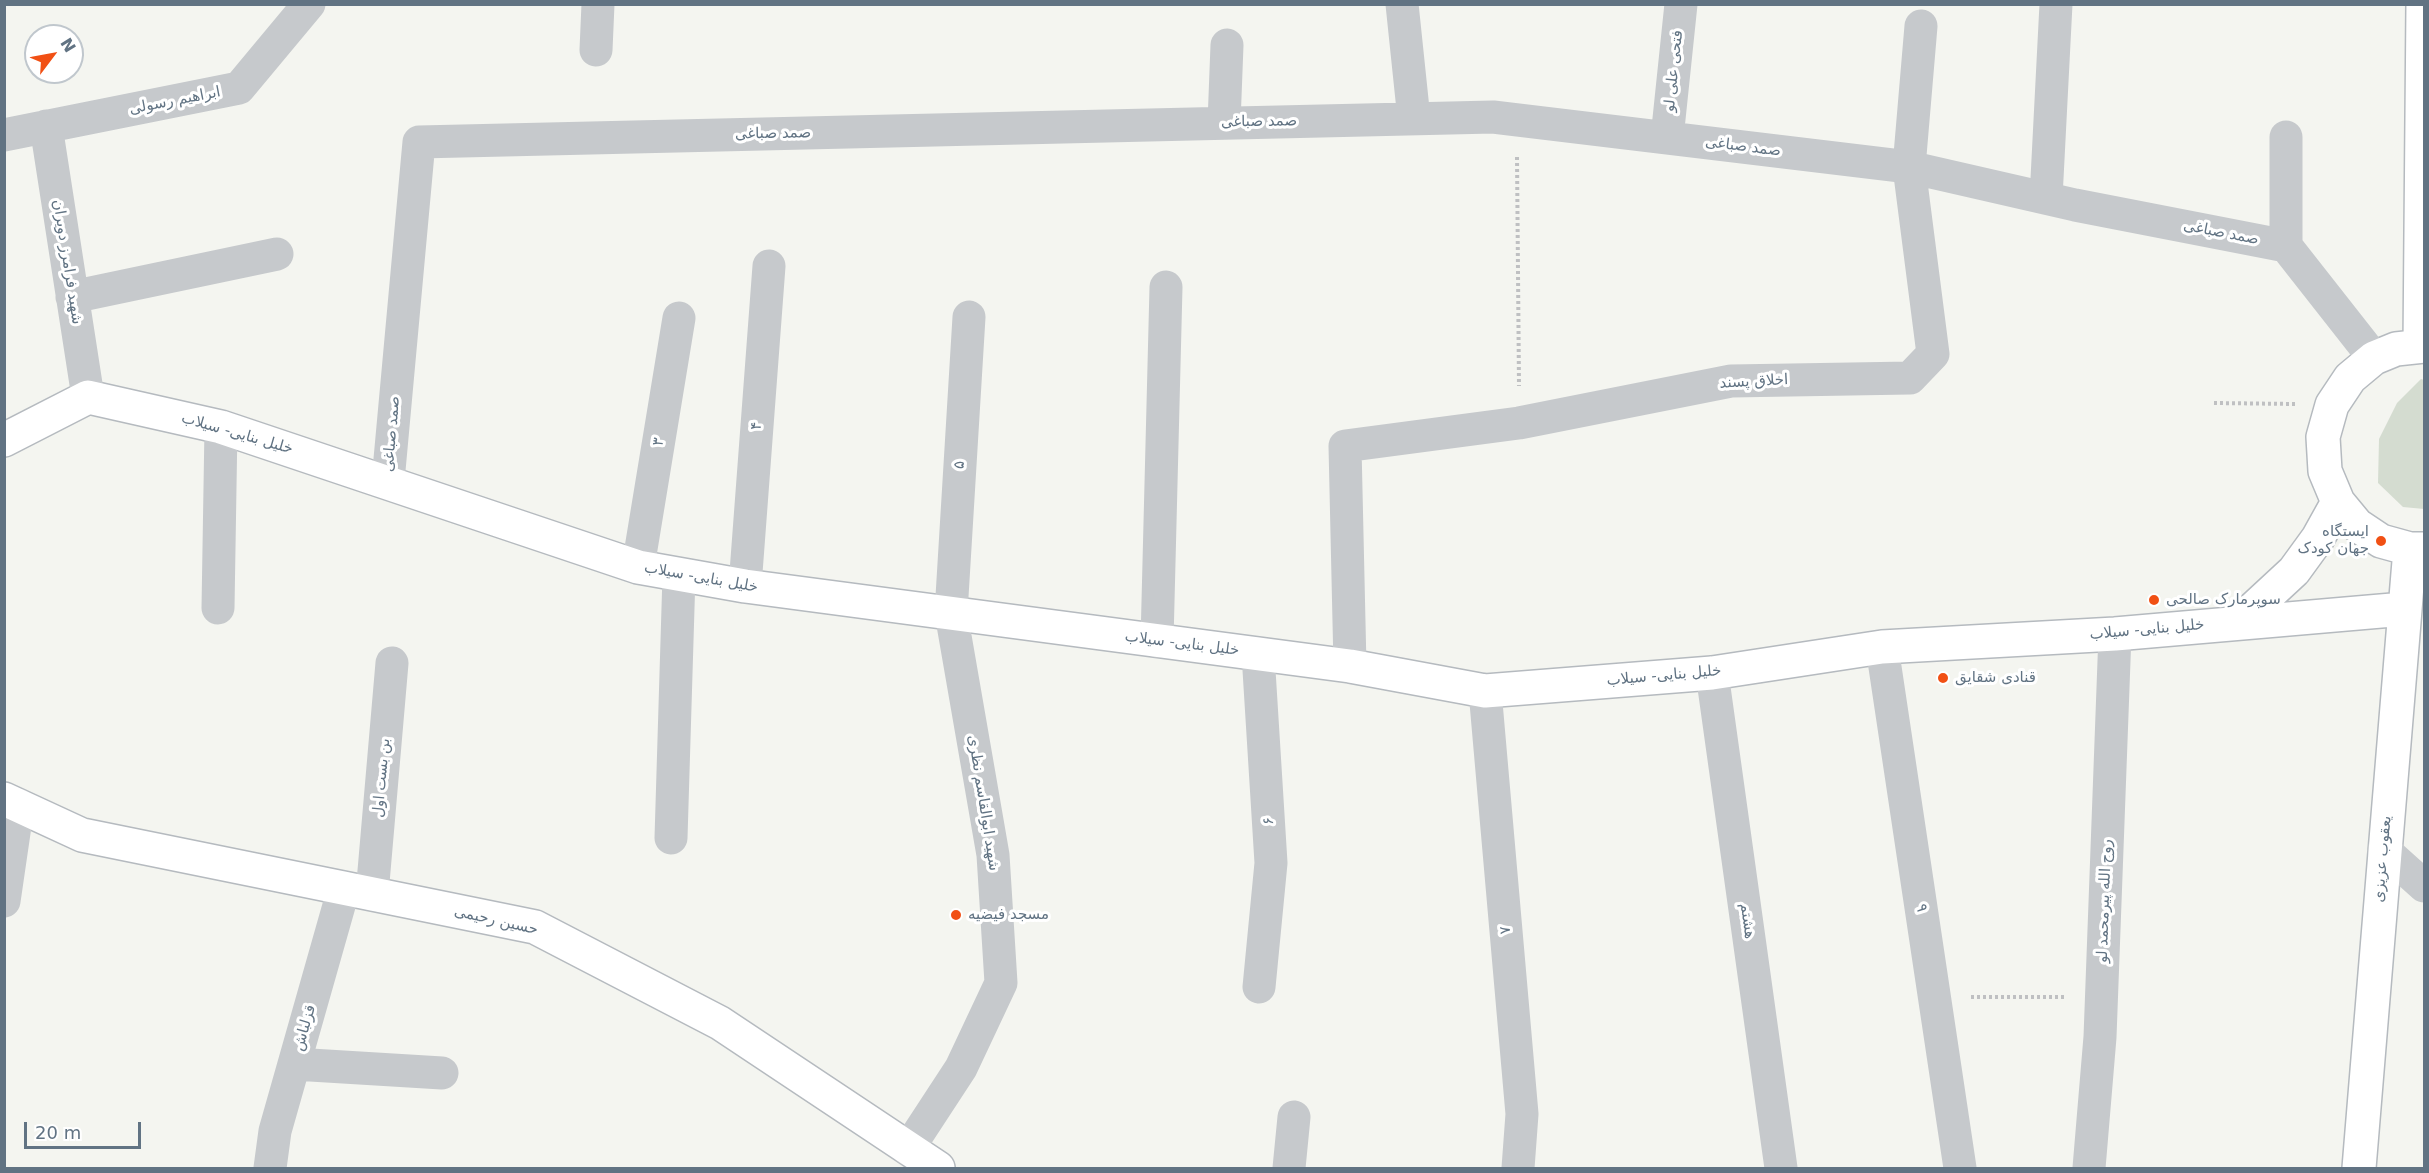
<!DOCTYPE html>
<meta charset="utf-8">
<style>
body{margin:0}
#map{position:relative;width:2429px;height:1173px;overflow:hidden;background:#f4f5f0;font-family:"DejaVu Sans",sans-serif}
canvas{display:block}
.frame{position:absolute;inset:0;border:6px solid #617383;pointer-events:none}
.north{position:absolute;left:24px;top:24px;width:60px;height:60px;box-sizing:border-box;background:#fff;border:2px solid #c0c7cd;border-radius:50%;rotate:58deg;font-size:16px;font-weight:700;line-height:24px;text-align:center;color:#617383}
.north::after{content:'';display:block;margin:auto;width:21px;height:27px;background:#f15014;clip-path:polygon(50% 0,100% 100%,50% 72%,0 100%)}
.scale{position:absolute;left:24px;top:1122px;width:117px;height:27px;box-sizing:border-box;border:3px solid #617383;border-top:0;padding-left:8px;font-size:18px;line-height:21px;white-space:nowrap;color:#617383;-webkit-text-stroke:4px #fff;paint-order:stroke}
</style>
<div id="map">
<canvas width="2429" height="1173"></canvas>
<div class="frame"></div>
<div class="north">N</div>
<div class="scale">20 m</div>
</div>
<script>
const c = document.querySelector('canvas').getContext('2d');
c.lineJoin = 'round';
function paint(path, color) { c.fillStyle = color; c.fill(path, 'evenodd'); }
const poly = rows => new Path2D(rows.map(r => 'M' + r).join(''));
function strokePath(path, color, width, dash) { c.strokeStyle = color; c.lineWidth = width; c.lineCap = dash ? 'butt' : 'round'; c.setLineDash(dash || []); c.stroke(path); }
function drawText(font, color, halo, rows, align = 'center') {
  c.font = font + ' "DejaVu Sans","Noto Naskh Arabic",sans-serif'; c.lineWidth = 6; c.setLineDash([]); c.textBaseline = 'middle'; c.strokeStyle = halo; c.fillStyle = color; for (const [text, x, y, turn = 0] of rows) {
    c.save(); c.translate(x, y); c.rotate((+turn || 0) * Math.PI / 180); c.textAlign = isNaN(turn) ? turn : align; if (halo) c.strokeText(text, 0, 0); c.fillText(text, 0, 0); c.restore();
  }
}
paint(poly([
 [2421,379,2424,380,2424,509,2403,507,2378,483,2379,439,2397,403]
]), '#d4dcd0');
const secondary = poly([
 [2420,346,2423,4],
 [2424,346,2396,349,2374,358,2350,378,2332,405,2323,437,2325,471,2338,502,2357,525,2381,541,2410,549,2424,549],
 [4,440,88,397,221,427,638,567,745,586,1350,666,1485,691,1712,673,1882,647,2115,634,2404,609],
 [2240,621,2294,571,2318,538,2338,502],
 [4,799,82,835,535,927,720,1023,938,1168],
 [2359,1168,2410,549]
]);
strokePath(secondary, '#b5babf', 36);
strokePath(poly([
 [1517,157,1519,386],
 [2214,403,2295,404],
 [1971,997,2066,997]
]), '#bfc0c2', 4, [3, 3]);
strokePath(poly([
 [1402,4,1414,119],
 [596,50,598,4],
 [1224,123,1227,45],
 [46,126,88,397],
 [4,135,239,88,309,4],
 [2286,137,2286,246],
 [1667,138,1681,4],
 [2046,198,2056,4],
 [72,297,277,254],
 [388,481,419,142,1493,117,1909,167,2075,205,2286,246,2374,358],
 [638,567,679,318],
 [745,586,769,266],
 [218,608,221,427],
 [1157,641,1166,287],
 [1882,647,1960,1168],
 [1258,654,1271,863,1259,987],
 [1350,666,1345,446,1519,423,1731,381,1910,378,1933,354,1909,167,1921,26],
 [1712,673,1781,1168],
 [1485,691,1522,1114,1518,1168],
 [671,838,679,575],
 [2384,850,2424,886],
 [372,894,392,663],
 [4,901,18,805],
 [294,1064,442,1073],
 [908,1149,961,1068,1001,983,993,855,951,613,969,317],
 [270,1168,275,1131,344,888],
 [1289,1168,1294,1117],
 [2089,1168,2100,1037,2115,634]
]), '#c6c9cc', 33);
strokePath(secondary, '#fff', 33);
for (const [x, y, r, color] of [
 [2381,541,6,"#f15014"],
 [2154,600,6,"#f15014"],
 [1943,678,6,"#f15014"],
 [956,915,6,"#f15014"]
]) { const dot = new Path2D(); dot.arc(x, y, r, 0, 2 * Math.PI); c.fillStyle = color; c.fill(dot); strokePath(dot, '#fff', 2); }
drawText('15px', '#617383', '#fff', [
 ["فتحی علی لو",1674,71,-84],
 ["ابراهیم رسولی",175,101,-11],
 ["صمد صباغی",1259,122,-1],
 ["صمد صباغی",773,134,-1],
 ["صمد صباغی",1743,147,7],
 ["صمد صباغی",2221,233,11],
 ["شهید فرامرز دویران",67,262,81],
 ["اخلاق پسند",1754,382,-3],
 ["۴",757,426,-86],
 ["خلیل بنایی- سیلاب",237,434,16],
 ["صمد صباغی",392,434,-85],
 ["۳",659,442,-81],
 ["۵",960,465,-86],
 ["خلیل بنایی- سیلاب",701,578,10],
 ["خلیل بنایی- سیلاب",2147,630,-5],
 ["خلیل بنایی- سیلاب",1182,644,7],
 ["خلیل بنایی- سیلاب",1664,676,-5],
 ["بن بست اول",382,778,-85],
 ["شهید ابوالقاسم نظری",983,803,81],
 ["۶",1269,821,-94],
 ["یعقوب عزیزی",2383,859,-85],
 ["روح الله پیرمحمد لو",2105,901,-88],
 ["۹",1921,908,82],
 ["حسین رحیمی",496,921,13],
 ["هشتم",1747,921,82],
 ["۷",1506,930,-95],
 ["قزلباش",305,1028,-74]
]);
drawText('15px', '#617383', '#fff', [
 ["ایستگاه",2369,532,"right"],
 ["جهان کودک",2369,549,"right"],
 ["سوپرمارک صالحی",2166,600],
 ["قنادی شقایق",1955,678],
 ["مسجد فیضیه",968,915]
], 'left');
</script>
